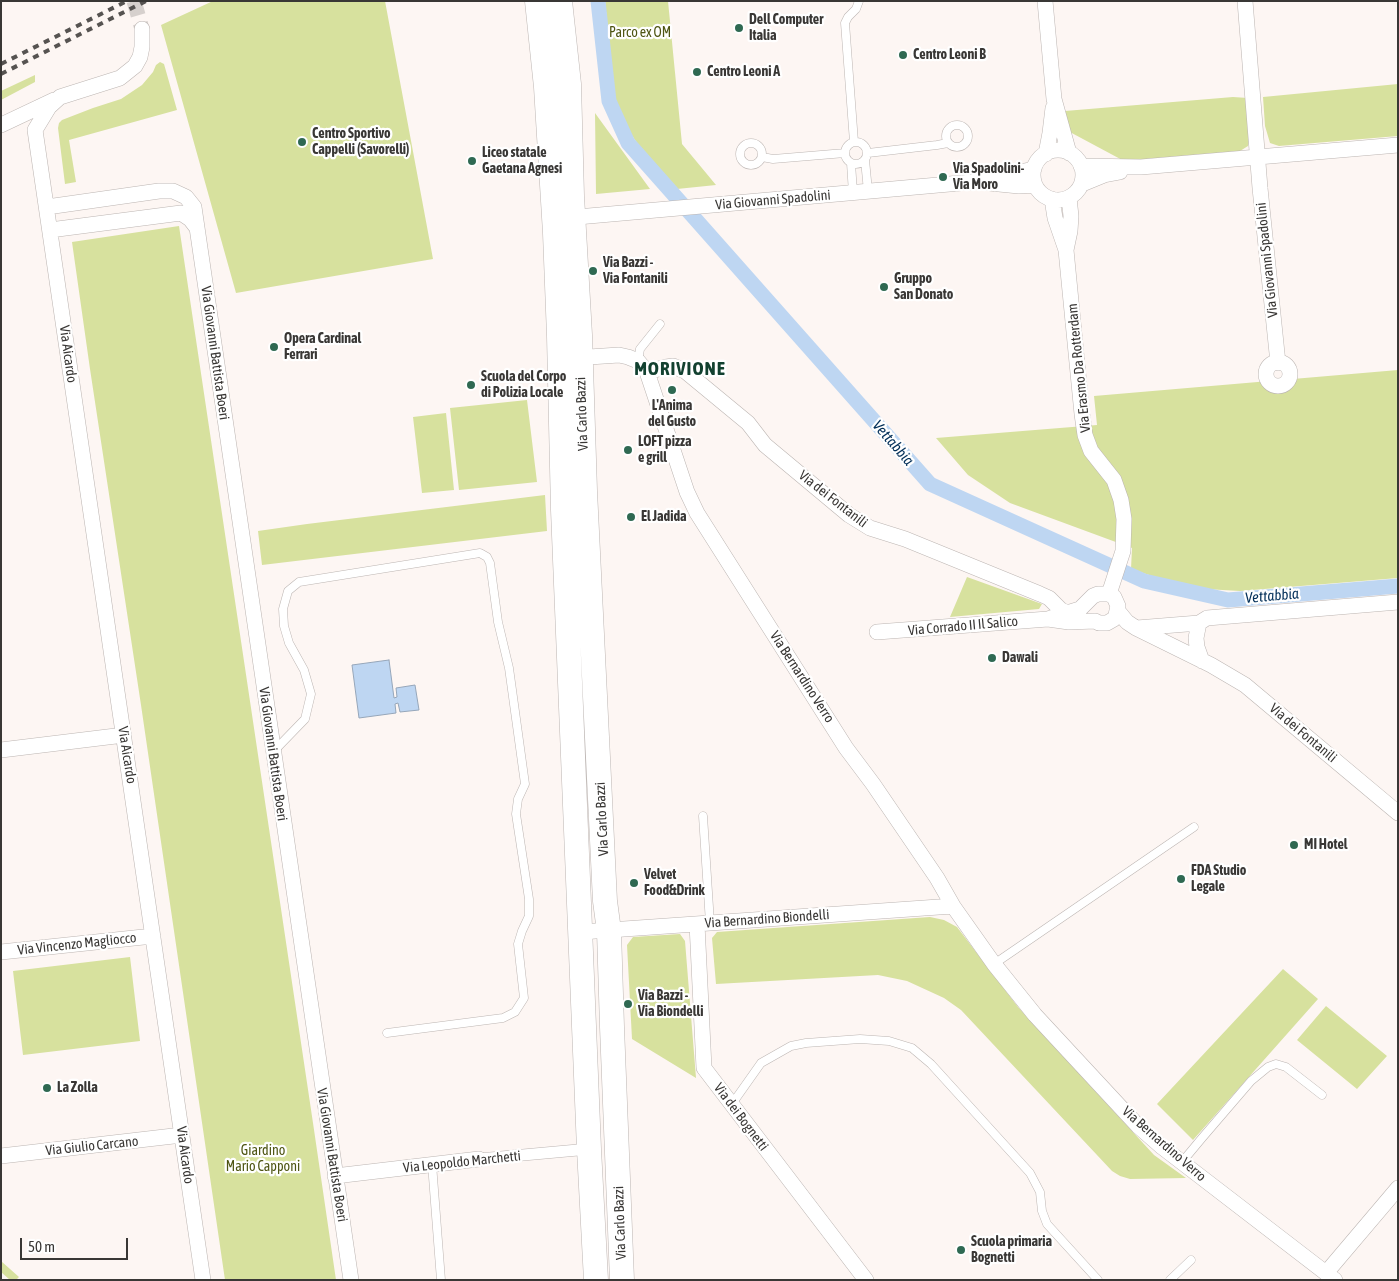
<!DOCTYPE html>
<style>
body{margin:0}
#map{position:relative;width:1399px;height:1281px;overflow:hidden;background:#fdf6f3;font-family:"Asap Condensed",sans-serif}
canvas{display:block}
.frame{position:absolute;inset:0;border:2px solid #393735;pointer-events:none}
.scale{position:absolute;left:20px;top:1238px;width:108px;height:22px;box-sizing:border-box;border:2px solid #393735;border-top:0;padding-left:6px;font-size:15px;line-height:18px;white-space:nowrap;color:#393735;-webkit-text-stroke:4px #fff;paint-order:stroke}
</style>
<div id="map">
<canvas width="1399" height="1281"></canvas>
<div class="frame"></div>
<div class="scale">50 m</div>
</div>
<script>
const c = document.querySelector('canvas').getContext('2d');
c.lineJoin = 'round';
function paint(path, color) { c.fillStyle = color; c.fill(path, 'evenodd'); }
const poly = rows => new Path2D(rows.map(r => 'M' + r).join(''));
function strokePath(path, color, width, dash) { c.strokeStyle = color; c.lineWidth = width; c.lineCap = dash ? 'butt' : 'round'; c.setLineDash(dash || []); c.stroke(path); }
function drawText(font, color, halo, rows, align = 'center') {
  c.font = font + ' "Asap Condensed",sans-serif'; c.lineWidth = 4.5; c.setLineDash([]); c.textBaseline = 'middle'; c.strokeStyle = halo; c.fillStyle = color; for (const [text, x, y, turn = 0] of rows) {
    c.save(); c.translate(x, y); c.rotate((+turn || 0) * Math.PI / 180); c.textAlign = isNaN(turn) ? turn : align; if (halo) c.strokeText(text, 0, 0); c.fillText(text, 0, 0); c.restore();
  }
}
paint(poly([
 [213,1,385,1,433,259,236,293,161,25],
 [605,1,668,1,682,144,716,185,677,189,639,146,627,128,619,110,614,93],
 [160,62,164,64,177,110,69,140,76,182,65,184,58,128,59,123,62,120,93,108,121,99,142,85,153,72,156,65],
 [35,75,35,82,1,100,1,91],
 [1398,84,1398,136,1279,146,1270,143,1265,126,1263,97],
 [1233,97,1248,98,1252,128,1248,146,1240,151,1124,161,1068,131,1065,111],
 [595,113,650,189,596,194],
 [179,226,313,1123,336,1280,225,1280,141,705,90,369,72,242],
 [1398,370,1398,578,1240,591,1188,588,1131,569,1132,548,1010,503,968,475,936,438,1097,425,1094,396],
 [527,400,537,482,459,490,450,408],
 [446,413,454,490,422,493,413,417],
 [545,495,547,531,262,565,258,531,307,524],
 [967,577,1042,604,1039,609,950,617],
 [930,917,944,920,957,927,1018,1007,1154,1155,1186,1178,1130,1179,1120,1176,1112,1171,961,1010,944,998,907,981,878,975,716,984,712,938,717,932],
 [680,934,685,941,696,1078,632,1039,627,945,633,937],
 [130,957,140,1041,23,1055,13,971],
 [1283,969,1318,999,1193,1140,1157,1104],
 [1326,1006,1387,1056,1357,1089,1297,1040],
 [1,1261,19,1277,16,1280,10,1280,1,1272]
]), '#d7e19e');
const water = poly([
 [389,660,394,698,397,697,396,688,415,685,419,710,400,712,398,703,395,704,396,713,359,718,352,665,389,660]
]);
paint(water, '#bed6f2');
strokePath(water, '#96a6b9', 1);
strokePath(poly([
 [598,1,609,101,628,143,930,484,1144,581,1228,600,1398,586]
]), '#bed6f2', 15);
strokePath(poly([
 [134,1,142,29]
]), '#d6d0cd', 15, [15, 8]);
const service = poly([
 '946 136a11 11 0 1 1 22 0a11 11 0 1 1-22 0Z',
 '845 153a11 11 0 1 1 22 0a11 11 0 1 1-22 0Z',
 [854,142,845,23,848,17,856,9,859,1],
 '740 154a11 11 0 1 1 22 0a11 11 0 1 1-22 0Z',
 [868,153,937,145,948,143],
 [762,157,773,159,845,153],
 [865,160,868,191],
 [851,163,853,193],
 [638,361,640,349,660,324],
 [273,752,305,719,311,694,304,670,289,643,284,626,283,609,288,591,299,582,480,553,487,557,490,563,498,622,509,668,525,784,518,799,516,814,529,899,529,916,522,931,518,944,524,998,515,1012,503,1018,387,1033],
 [703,816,710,923],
 [994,964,1194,827],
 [732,1104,761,1063,791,1046,806,1043,860,1039,889,1041,912,1048,931,1064,1030,1173,1040,1192,1042,1211,1047,1224,1098,1280],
 [1182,1162,1202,1138,1251,1081,1268,1067,1276,1064,1286,1067,1322,1095],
 [432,1164,441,1280],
 [1170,1280,1191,1260]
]);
const pedestrian = poly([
 [479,1159,589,1149]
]);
const minor = poly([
 [1045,1,1054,99,1069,153],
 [1245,1,1260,188,1278,363],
 [142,29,142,47,140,57,135,66,120,78,60,97,49,107,35,130,203,1280],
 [1,125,54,100],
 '1033 175a25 25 0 1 1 50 0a25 25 0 1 1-50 0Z',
 [1046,154,1050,133,1053,108],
 [1081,166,1141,167,1398,145],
 [989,183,1019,186,1035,185],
 [1082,184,1104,175,1120,172],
 [1069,198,1071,216,1070,231,1066,250,1082,414,1085,435,1091,451,1114,480,1121,500,1124,519,1123,551,1109,594],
 [1052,199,1055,218,1066,250],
 [47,207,159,191,173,191,186,197,194,207,351,1280],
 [566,218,972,182,1034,169],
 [50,230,181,213,190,219,197,228],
 [574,358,619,355,628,357,638,361,647,372,687,492,697,513,846,748,873,784,937,878,953,906,994,964,1035,1015,1138,1126,1162,1147,1335,1280],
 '1266 374a12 12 0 1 1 24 0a12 12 0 1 1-24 0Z',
 [647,372,666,367,673,366,685,371,748,423,765,445,849,515,870,528,905,539,1040,594,1049,598,1061,610,1068,613],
 [1118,611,1127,622,1136,628,1211,665,1245,685,1398,813],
 [1199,623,1196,638,1197,647,1202,661],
 [1137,628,1199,623,1207,618,1398,602],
 [877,632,1048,619,1080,609,1093,596,1098,594,1109,594,1114,597,1118,606,1116,615,1114,619,1107,623,1099,623,1095,621,1069,622,1048,619],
 [1,750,124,735],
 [697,924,704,1068,866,1280],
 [581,932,953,906],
 [1,952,153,936],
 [1,1156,182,1135],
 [335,1176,479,1159],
 [1326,1273,1398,1188]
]);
const primary = poly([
 [537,1,546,87,555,233,559,336,563,510,589,1149,596,1280],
 [560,1,569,84,572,196,580,335,585,491,605,901,609,931,612,1027,622,1280]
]);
strokePath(service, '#bcb5b2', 9);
strokePath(pedestrian, '#bcb5b2', 12);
strokePath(minor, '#bcb5b2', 16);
strokePath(primary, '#bcb5b2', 25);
strokePath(service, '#fff', 8);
strokePath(pedestrian, '#fff', 11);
strokePath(minor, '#fff', 15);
strokePath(primary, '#fff', 24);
strokePath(poly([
 [1,64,127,1],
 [1,74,146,1]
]), '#565351', 4, [6, 6]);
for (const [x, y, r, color] of [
 [739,28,5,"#2f6952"],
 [903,55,5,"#2f6952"],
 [697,72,5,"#2f6952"],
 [302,142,5,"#2f6952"],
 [472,161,5,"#2f6952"],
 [943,177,5,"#2f6952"],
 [593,271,5,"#2f6952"],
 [884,287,5,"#2f6952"],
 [274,347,5,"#2f6952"],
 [471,385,5,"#2f6952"],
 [672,390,5,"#2f6952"],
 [628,450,5,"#2f6952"],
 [631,517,5,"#2f6952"],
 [992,658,5,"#2f6952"],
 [1294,845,5,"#2f6952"],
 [1181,879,5,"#2f6952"],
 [634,883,5,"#2f6952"],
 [628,1004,5,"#2f6952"],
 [47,1088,5,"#2f6952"],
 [961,1250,5,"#2f6952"]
]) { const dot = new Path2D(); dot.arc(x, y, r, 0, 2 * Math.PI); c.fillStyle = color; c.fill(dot); strokePath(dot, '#fff', 2); }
drawText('bold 14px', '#393735', '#fff', [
 ["Dell Computer",749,20],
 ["Italia",749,36],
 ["Centro Leoni B",913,55],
 ["Centro Leoni A",707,72],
 ["Centro Sportivo",312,134],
 ["Cappelli (Savorelli)",312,150],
 ["Liceo statale",482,153],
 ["Gaetana Agnesi",482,169],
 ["Via Spadolini-",953,169],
 ["Via Moro",953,185],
 ["Via Bazzi -",603,263],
 ["Via Fontanili",603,279],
 ["Gruppo",894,279],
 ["San Donato",894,295],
 ["Opera Cardinal",284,339],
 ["Ferrari",284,355],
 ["Scuola del Corpo",481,377],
 ["di Polizia Locale",481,393],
 ["L'Anima",672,406,"center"],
 ["del Gusto",672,422,"center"],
 ["LOFT pizza",638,442],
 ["e grill",638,458],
 ["El Jadida",641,517],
 ["Dawali",1002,658],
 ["MI Hotel",1304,845],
 ["FDA Studio",1191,871],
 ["Legale",1191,887],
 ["Velvet",644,875],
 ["Food&Drink",644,891],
 ["Via Bazzi -",638,996],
 ["Via Biondelli",638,1012],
 ["La Zolla",57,1088],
 ["Scuola primaria",971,1242],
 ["Bognetti",971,1258]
], 'left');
drawText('14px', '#4e5513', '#fff', [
 ["Parco ex OM",640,33],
 ["Giardino",263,1151],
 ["Mario Capponi",263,1167]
]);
drawText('14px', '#393735', '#fff', [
 ["Via Giovanni Spadolini",773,200,-5],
 ["Via Giovanni Spadolini",1267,260,-96],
 ["Via Giovanni Battista Boeri",215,353,82],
 ["Via Aicardo",68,354,82],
 ["Via Erasmo Da Rotterdam",1079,368,-96],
 ["Via Carlo Bazzi",582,414,-92],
 ["Via dei Fontanili",833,499,38],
 ["Via Corrado II Il Salico",963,626,-5],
 ["Via Bernardino Verro",802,677,57],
 ["Via dei Fontanili",1303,733,40],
 ["Via Giovanni Battista Boeri",273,754,82],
 ["Via Aicardo",127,755,81],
 ["Via Carlo Bazzi",602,819,-93],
 ["Via Bernardino Biondelli",767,919,-4],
 ["Via Vincenzo Magliocco",77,944,-6],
 ["Via dei Bognetti",741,1117,53],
 ["Via Bernardino Verro",1164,1144,41],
 ["Via Giulio Carcano",92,1146,-6],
 ["Via Aicardo",185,1155,82],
 ["Via Giovanni Battista Boeri",332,1155,81],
 ["Via Leopoldo Marchetti",462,1162,-6],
 ["Via Carlo Bazzi",620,1223,-92]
]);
drawText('italic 15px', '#043059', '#fff', [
 ["Vettabbia",893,443,49],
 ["Vettabbia",1272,596,-5]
]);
c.letterSpacing = '1px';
drawText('bold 19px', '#124130', '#fff', [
 ["MORIVIONE",680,369]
]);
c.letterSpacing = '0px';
</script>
